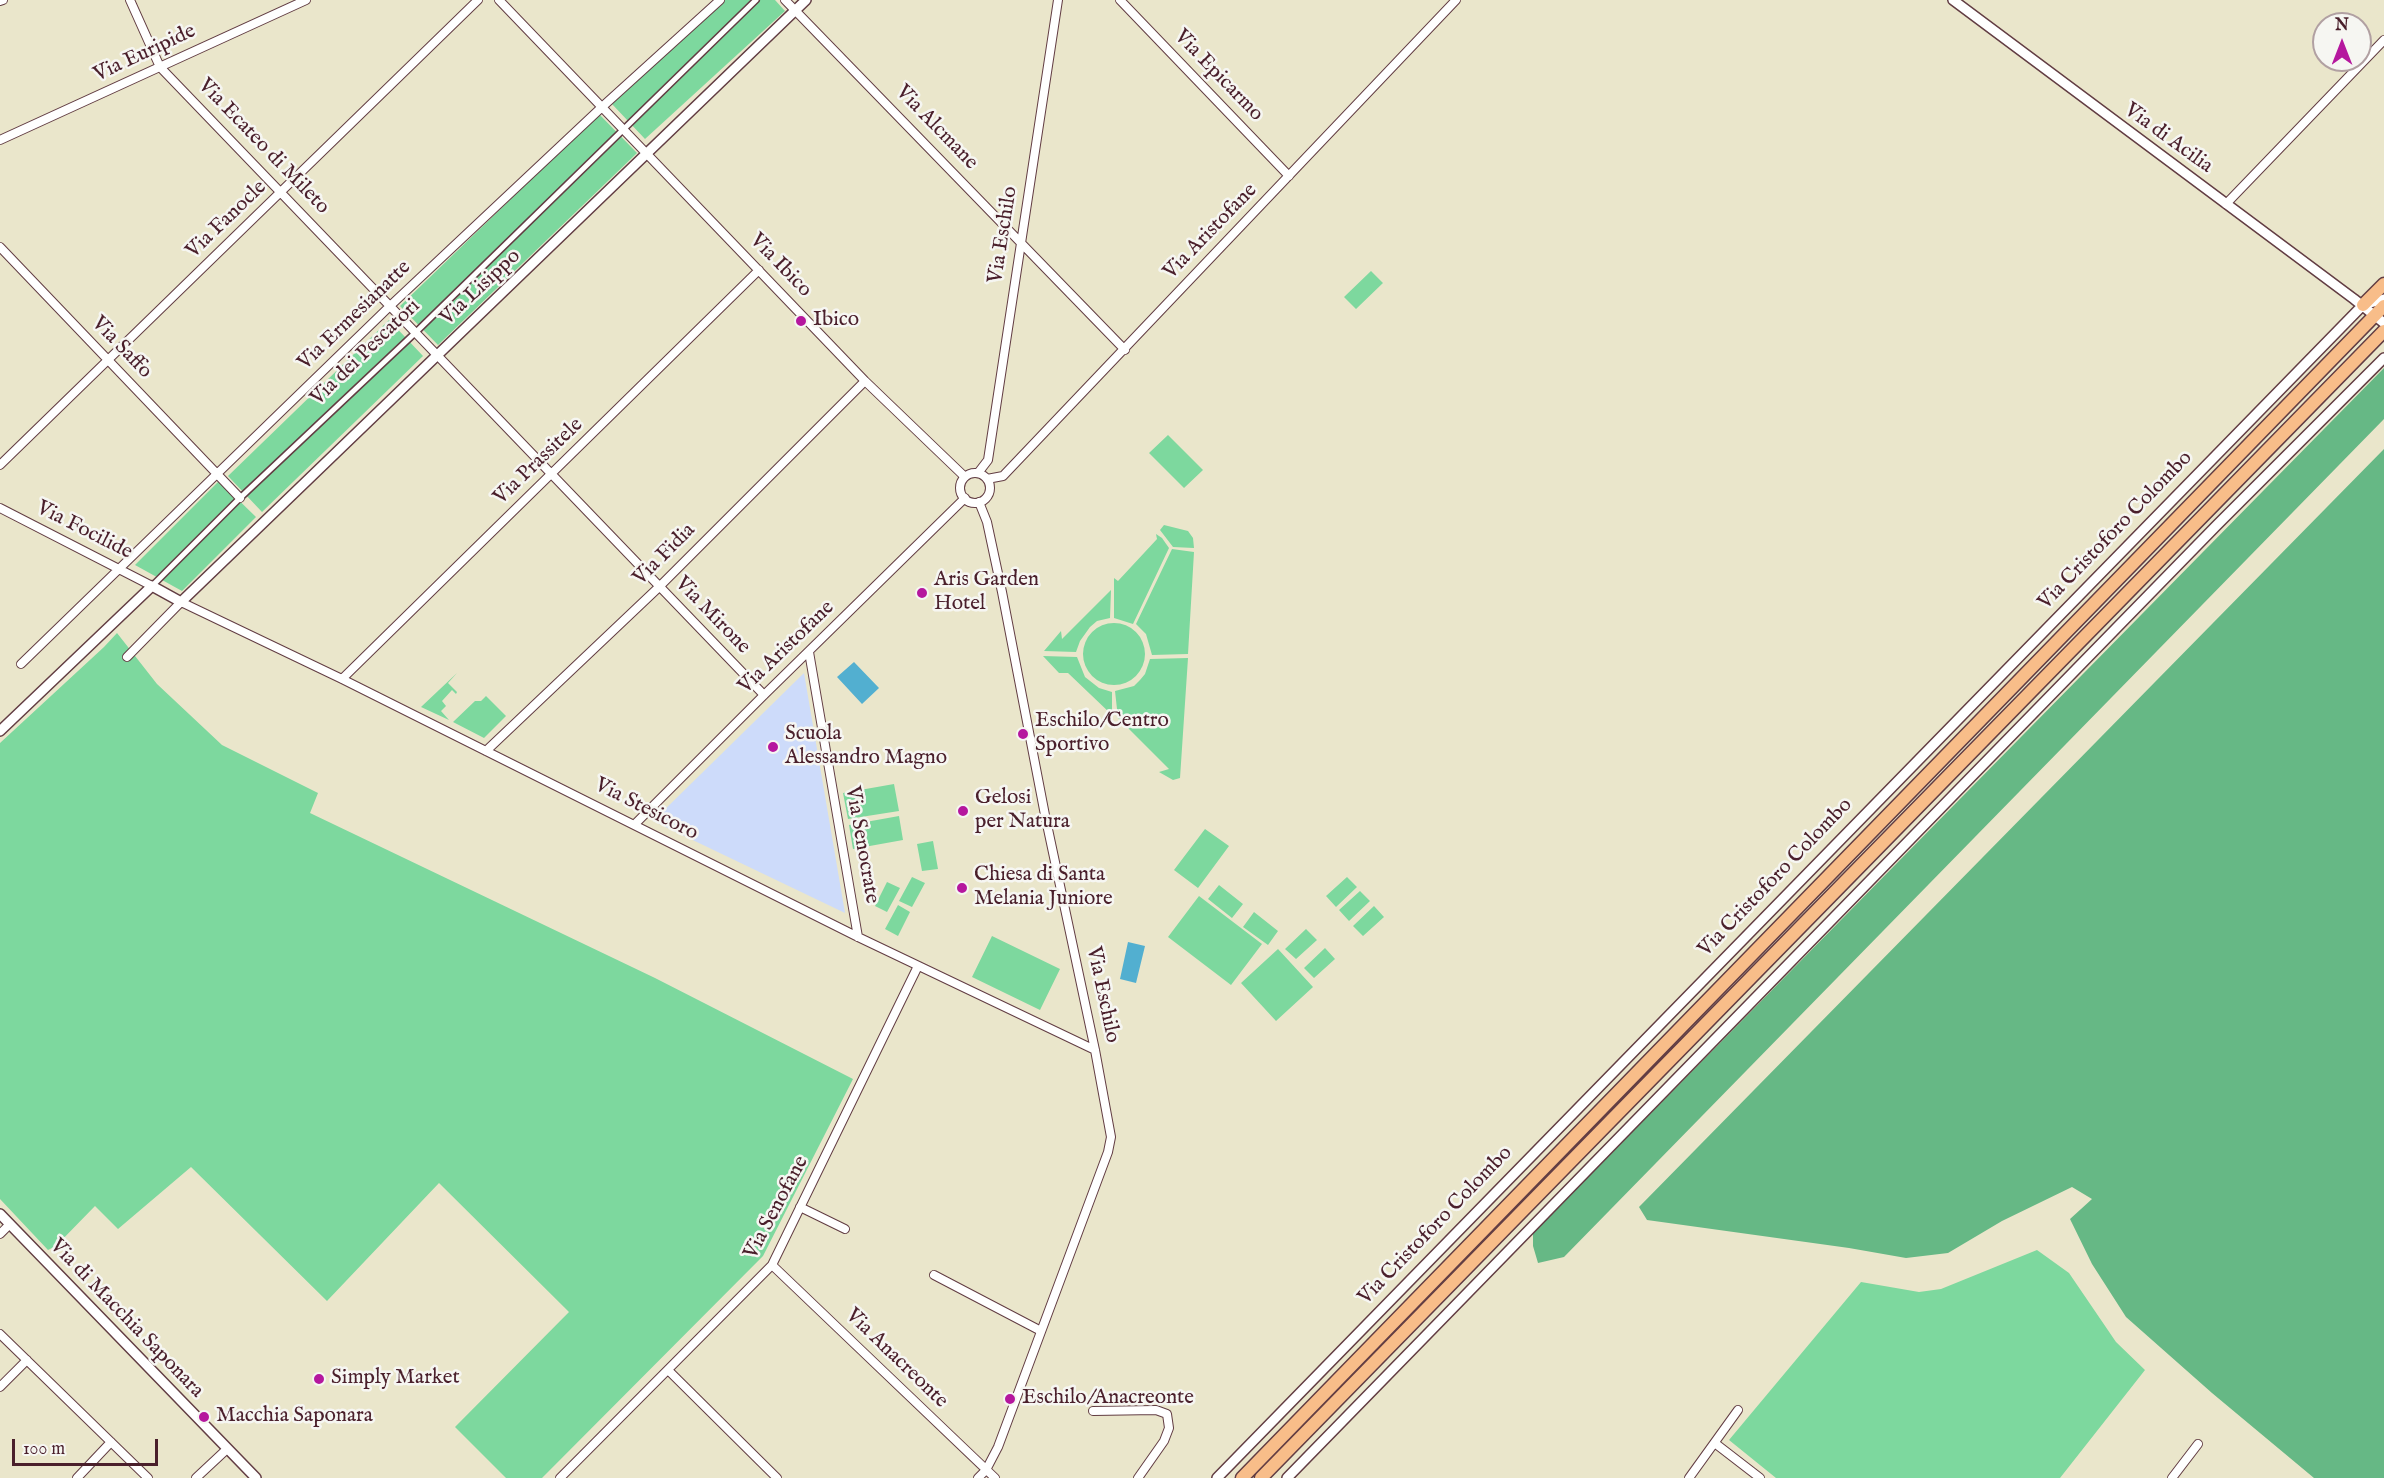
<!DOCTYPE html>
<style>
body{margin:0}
#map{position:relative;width:2384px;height:1478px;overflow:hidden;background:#eae6cb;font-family:"IM FELL English",serif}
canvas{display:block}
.north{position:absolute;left:2312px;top:12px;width:60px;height:60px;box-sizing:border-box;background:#f6f6f2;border:2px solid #b1a0a2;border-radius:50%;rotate:0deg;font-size:16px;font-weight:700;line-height:24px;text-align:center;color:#4a1f2b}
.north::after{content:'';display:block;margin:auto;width:21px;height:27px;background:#b5179e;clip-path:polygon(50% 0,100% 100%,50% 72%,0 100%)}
.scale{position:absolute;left:12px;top:1439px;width:146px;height:27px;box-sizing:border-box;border:3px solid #4a1f2b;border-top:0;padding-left:8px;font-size:18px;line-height:21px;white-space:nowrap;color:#4a1f2b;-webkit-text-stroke:4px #f6f6f2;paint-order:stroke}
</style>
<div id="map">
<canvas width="2384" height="1478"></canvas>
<div class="north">N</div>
<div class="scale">100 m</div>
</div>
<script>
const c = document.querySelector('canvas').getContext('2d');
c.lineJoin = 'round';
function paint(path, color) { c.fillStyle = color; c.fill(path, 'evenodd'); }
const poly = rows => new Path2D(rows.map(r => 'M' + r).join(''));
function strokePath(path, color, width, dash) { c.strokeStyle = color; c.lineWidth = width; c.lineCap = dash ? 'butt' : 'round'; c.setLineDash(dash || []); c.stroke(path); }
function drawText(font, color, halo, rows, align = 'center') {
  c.font = font + ' "IM FELL English",serif'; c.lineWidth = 5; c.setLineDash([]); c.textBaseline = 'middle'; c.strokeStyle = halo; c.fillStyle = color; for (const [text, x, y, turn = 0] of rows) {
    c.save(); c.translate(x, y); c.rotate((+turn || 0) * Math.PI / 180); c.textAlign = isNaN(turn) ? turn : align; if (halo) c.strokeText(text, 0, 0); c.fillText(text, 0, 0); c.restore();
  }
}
paint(poly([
 [804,673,845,913,653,821]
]), '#cddbfa');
paint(poly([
 [725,0,775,0,785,11,645,139,612,104],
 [599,114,637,153,438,345,400,306],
 [1371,271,1383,283,1356,309,1344,297],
 [389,320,423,356,262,512,228,476],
 [1168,435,1203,470,1184,488,1149,453],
 [219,481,256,517,182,591,135,565],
 [1164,525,1188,531,1193,538,1194,548,1173,547,1160,530],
 [1156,534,1162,538,1169,548,1133,624,1114,618,1114,578,1118,581,1157,539],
 [1172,549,1194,552,1188,654,1152,655,1146,634,1136,624],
 [1111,590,1110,618,1097,621,1090,627,1080,641,1076,652,1044,651,1061,631,1062,639],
 '1083 654a31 31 0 1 1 62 0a31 31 0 1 1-62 0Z',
 [117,633,157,684,222,745,318,793,310,813,655,978,853,1079,763,1256,542,1478,506,1478,455,1427,569,1312,439,1183,327,1301,191,1167,118,1229,95,1206,56,1246,48,1250,0,1199,0,743,104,647],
 [1043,656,1077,657,1085,677,1099,688,1112,692,1112,715,1068,673,1059,673],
 [1188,658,1180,778,1173,780,1159,772,1169,769,1118,718,1115,691,1134,686,1140,680,1145,674,1150,659],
 [457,673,448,683,457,692,456,694,452,690,442,701,446,706,441,711,449,720,421,707],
 [486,696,506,716,484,738,453,722,475,701,481,701],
 [894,784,899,811,848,819,843,793],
 [899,816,903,840,853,849,849,825],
 [1205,829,1229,846,1198,888,1174,870],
 [933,841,938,869,922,871,917,844],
 [912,877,925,883,912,907,899,901],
 [1347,877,1357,887,1336,907,1326,896],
 [887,882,900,888,887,912,875,906],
 [1219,885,1243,904,1232,918,1208,899],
 [1360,891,1370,901,1349,921,1339,910],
 [1199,896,1262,944,1231,985,1168,937],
 [898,905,910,912,898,936,885,929],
 [1374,906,1384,917,1363,936,1353,926],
 [1254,912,1278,931,1268,945,1243,927],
 [1306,929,1317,940,1296,959,1285,949],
 [992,936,1060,969,1040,1010,972,977],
 [1325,948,1335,959,1314,978,1304,968],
 [1278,949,1313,987,1276,1021,1241,983],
 [2037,1250,2069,1273,2116,1342,2145,1370,2060,1478,1776,1478,1729,1440,1861,1282,1919,1292,1941,1289]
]), '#7dd89e');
paint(poly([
 [2384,368,2384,419,1564,1257,1538,1263,1533,1246,1533,1233],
 [2384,449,2384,1478,2314,1478,2212,1393,2126,1317,2092,1264,2070,1219,2092,1199,2072,1187,2002,1221,1948,1253,1906,1258,1849,1248,1647,1220,1639,1207]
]), '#66b885');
paint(poly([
 [854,662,879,688,862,704,837,677],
 [1128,942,1145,946,1136,983,1120,979]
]), '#52afd0');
const pedestrian = poly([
 [152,586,240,498,415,333,756,0]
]);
const minor = poly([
 [130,0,160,67,764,695],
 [499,0,865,381,965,477],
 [785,0,1125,350],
 [1120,0,1289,176],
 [0,1,3,0],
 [0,140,306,0],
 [2226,204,2384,40],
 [0,247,240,498],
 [0,465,478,0],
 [978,473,988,460,1058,0],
 '960 488a15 15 0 1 1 30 0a15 15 0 1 1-30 0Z',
 [987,479,1003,476,1456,0],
 [0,508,152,586],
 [809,652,858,937],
 [127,657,181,602,342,679,858,937,1095,1050],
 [21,664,390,306,602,107,720,0],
 [342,679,759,270],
 [486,751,659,587,865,381],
 [635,824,764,695,965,498],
 [800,1207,845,1229],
 [0,1234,10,1224],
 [772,1265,995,1478],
 [934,1275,1041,1331],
 [0,1334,148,1478],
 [668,1370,777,1478],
 [0,1387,27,1360],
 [1093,1411,1156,1410,1167,1414,1169,1428,1164,1441,1138,1478],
 [1716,1444,1760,1478],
 [77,1478,111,1442],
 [196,1478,227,1449],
 [560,1478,772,1265,918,966],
 [978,1478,986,1470,998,1447,1108,1152,1111,1137,1095,1050,1045,815,1002,592,987,522,979,502],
 [1689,1478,1738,1410],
 [2172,1478,2198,1444]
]);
const tertiary = poly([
 [1953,0,2354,299,2384,323],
 [0,731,152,586,181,602,806,0],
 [0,1214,256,1478],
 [1217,1478,2363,305,2384,299],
 [1287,1478,2216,526,2384,358]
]);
const primary = poly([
 [2363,305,2384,284],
 [1242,1478,2384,306],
 [1261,1478,2384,331]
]);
strokePath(pedestrian, '#623d43', 8);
strokePath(minor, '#623d43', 10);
strokePath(tertiary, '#623d43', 12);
strokePath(primary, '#623d43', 15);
strokePath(pedestrian, '#fff', 5);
strokePath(minor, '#fff', 8);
strokePath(tertiary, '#fff', 9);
strokePath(primary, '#f8bd89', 12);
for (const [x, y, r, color] of [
 [801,321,6,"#b5179e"],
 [922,593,6,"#b5179e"],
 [1023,734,6,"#b5179e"],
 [773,747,6,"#b5179e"],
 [963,811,6,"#b5179e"],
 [962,888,6,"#b5179e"],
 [319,1379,6,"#b5179e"],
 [1010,1399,6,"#b5179e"],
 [204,1417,6,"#b5179e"]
]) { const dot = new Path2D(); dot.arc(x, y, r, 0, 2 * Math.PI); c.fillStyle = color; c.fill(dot); strokePath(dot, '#f6f6f2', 2); }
drawText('21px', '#4a1f2b', '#f6f6f2', [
 ["Via Euripide",145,54,-25],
 ["Via Epicarmo",1218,76,46],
 ["Via Alcmane",936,128,46],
 ["Via di Acilia",2168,139,36],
 ["Via Ecateo di Mileto",263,147,46],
 ["Via Fanocle",227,220,-44],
 ["Via Aristofane",1211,232,-46],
 ["Via Eschilo",1004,235,-81],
 ["Via Ibico",780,266,46],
 ["Via Lisippo",481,288,-43],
 ["Via Ermesianatte",355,316,-44],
 ["Via Saffo",121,348,46],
 ["Via dei Pescatori",366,353,-44],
 ["Via Prassitele",539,462,-44],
 ["Via Focilide",84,531,27],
 ["Via Cristoforo Colombo",2116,531,-46],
 ["Via Fidia",665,555,-45],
 ["Via Mirone",712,616,46],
 ["Via Aristofane",787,648,-44],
 ["Via Stesicoro",646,810,27],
 ["Via Senocrate",861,845,80],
 ["Via Cristoforo Colombo",1776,878,-46],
 ["Via Eschilo",1102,995,78],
 ["Via Senofane",777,1208,-62],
 ["Via Cristoforo Colombo",1436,1226,-46],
 ["Via di Macchia Saponara",126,1319,46],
 ["Via Anacreonte",896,1359,44]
]);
drawText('21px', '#4a1f2b', '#f6f6f2', [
 ["Ibico",813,321],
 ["Aris Garden",934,581],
 ["Hotel",934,605],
 ["Eschilo/Centro",1035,722],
 ["Sportivo",1035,746],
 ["Scuola",785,735],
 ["Alessandro Magno",785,759],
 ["Gelosi",975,799],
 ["per Natura",975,823],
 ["Chiesa di Santa",974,876],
 ["Melania Juniore",974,900],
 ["Simply Market",331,1379],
 ["Eschilo/Anacreonte",1022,1399],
 ["Macchia Saponara",216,1417]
], 'left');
</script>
